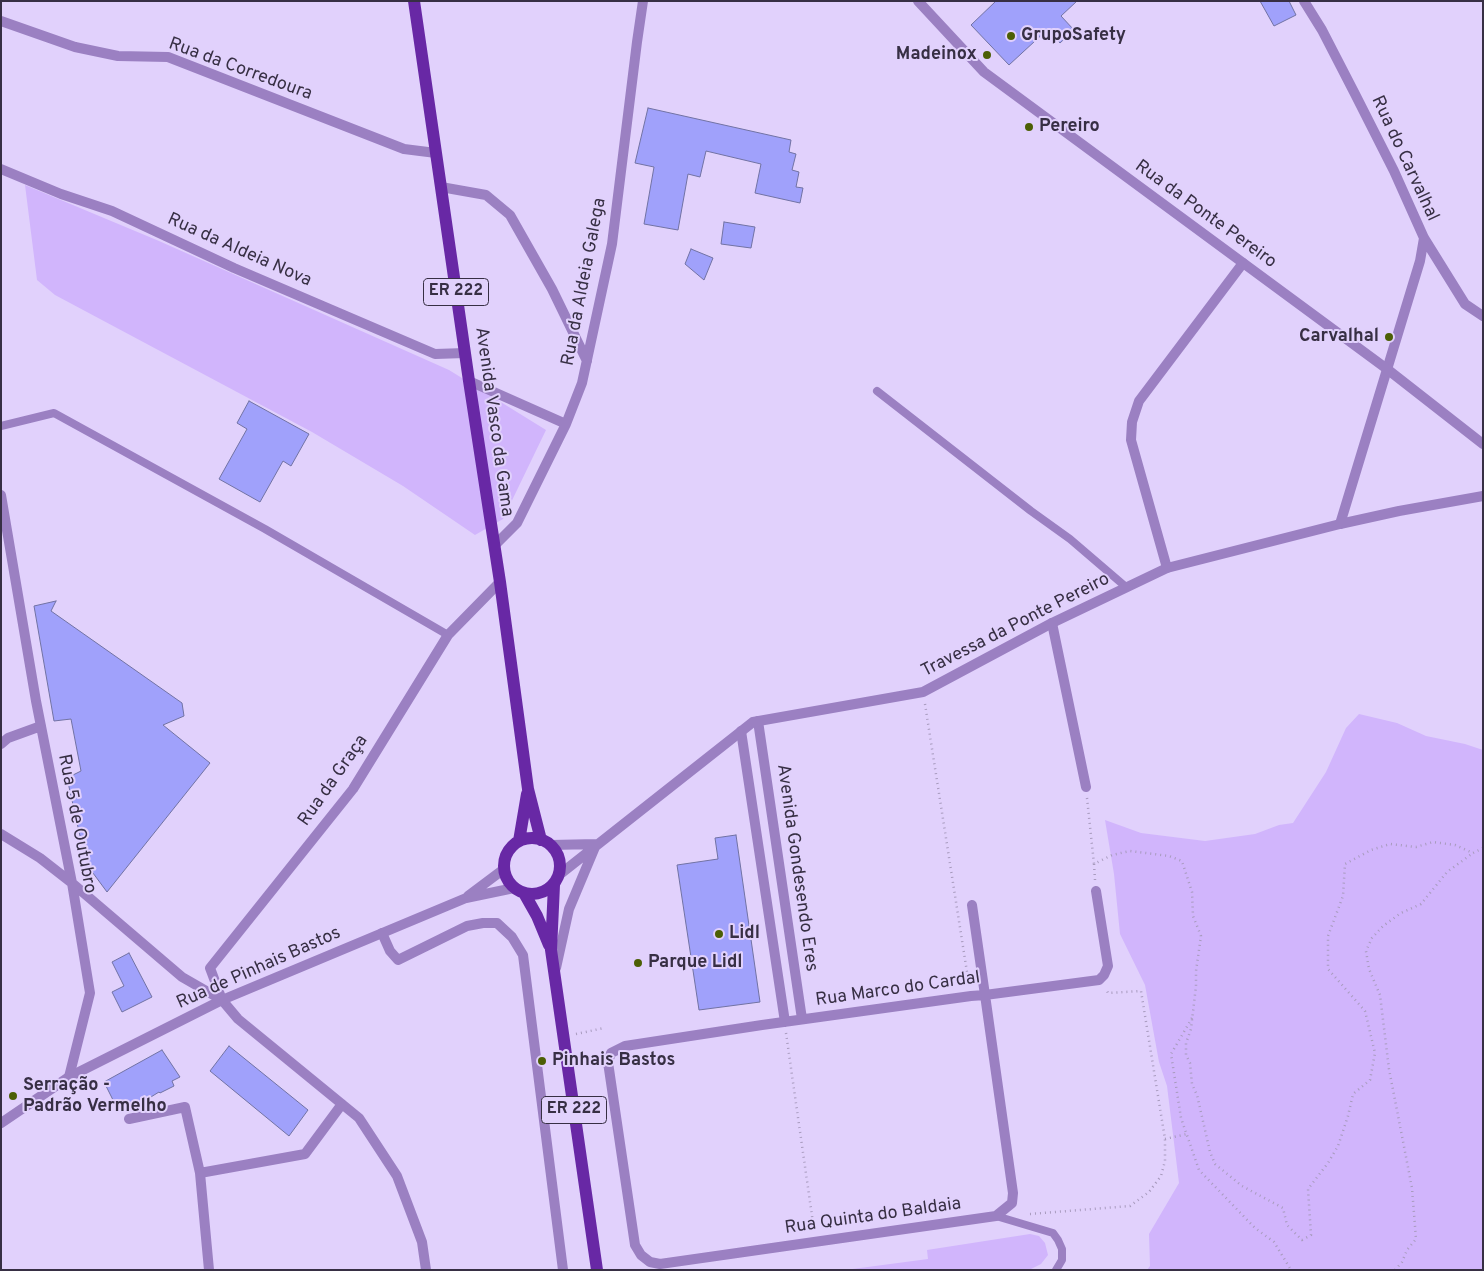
<!DOCTYPE html>
<meta charset="utf-8">
<style>
body{margin:0}
#map{position:relative;width:1484px;height:1271px;overflow:hidden;background:#e1d1fc;font-family:Overpass,sans-serif}
canvas{display:block}
.frame{position:absolute;inset:0;border:2px solid #372f44;pointer-events:none}
</style>
<div id="map">
<canvas width="1484" height="1271"></canvas>
<div class="frame"></div>
</div>
<script>
const c = document.querySelector('canvas').getContext('2d');
c.lineJoin = 'round';
function paint(path, color) { c.fillStyle = color; c.fill(path, 'evenodd'); }
const poly = rows => new Path2D(rows.map(r => 'M' + r).join(''));
function strokePath(path, color, width, dash) { c.strokeStyle = color; c.lineWidth = width; c.lineCap = dash ? 'butt' : 'round'; c.setLineDash(dash || []); c.stroke(path); }
function drawText(font, color, halo, rows, align = 'center') {
  c.font = font + ' Overpass,sans-serif'; c.lineWidth = 4; c.setLineDash([]); c.textBaseline = 'middle'; c.strokeStyle = halo; c.fillStyle = color; for (const [text, x, y, turn = 0] of rows) {
    c.save(); c.translate(x, y); c.rotate((+turn || 0) * Math.PI / 180); c.textAlign = isNaN(turn) ? turn : align; if (halo) c.strokeText(text, 0, 0); c.fillText(text, 0, 0); c.restore();
  }
}
paint(poly([
 [25,185,159,241,449,370,546,430,503,519,475,535,403,486,312,432,55,295,37,280],
 [1359,714,1397,723,1426,736,1465,744,1483,750,1483,1270,1147,1270,1150,1266,1149,1234,1179,1183,1167,1086,1159,1062,1145,985,1120,934,1114,874,1105,820,1141,833,1205,841,1255,834,1279,825,1293,823,1326,772,1346,728],
 [1030,1234,1039,1236,1045,1243,1048,1255,1041,1264,1029,1270,845,1270,928,1259,927,1250]
]), '#d1b5fc');
const building = poly([
 [996,1,1077,1,1061,16,1074,30,1060,43,1048,29,1009,65,971,25,996,1],
 [1260,1,1289,1,1296,15,1274,26,1260,1],
 [648,108,791,140,789,152,796,154,792,170,799,172,796,187,803,188,800,203,755,193,761,164,706,151,700,177,688,174,678,230,644,224,654,167,635,163,648,108],
 [724,222,755,227,751,248,721,244,724,222],
 [691,249,713,258,704,280,685,264,691,249],
 [249,401,309,434,291,466,283,461,260,502,219,479,247,429,237,423,249,401],
 [56,601,51,611,182,703,184,716,163,725,210,763,107,892,90,869,80,836,67,778,81,771,71,719,54,721,34,606,56,601],
 [736,835,760,1002,699,1010,677,865,718,859,715,838,736,835],
 [129,953,152,997,122,1012,112,992,124,986,112,962,129,953],
 [229,1046,308,1110,289,1136,210,1071,229,1046],
 [162,1050,180,1077,172,1081,174,1086,160,1093,159,1092,133,1108,126,1107,118,1110,104,1082,162,1050]
]);
paint(building, '#a0a1fb');
strokePath(building, '#7172a3', 1);
strokePath(poly([
 [925,704,969,985],
 [1087,798,1094,864],
 [1095,880,1094,864,1112,855,1130,851,1169,856,1182,861,1192,892,1193,916,1201,936,1196,971,1196,986,1191,1029,1186,1043,1186,1055,1190,1063,1192,1084,1197,1095,1210,1152,1215,1164,1242,1186,1283,1208,1287,1225,1302,1240,1311,1235,1308,1189,1328,1163,1338,1146,1348,1116,1353,1094,1370,1080,1375,1053,1365,1011,1328,969,1328,936,1343,896,1345,864,1371,850,1390,844,1416,847,1433,842,1455,845,1473,853,1483,848],
 [1192,1018,1171,1054,1181,1118,1199,1170,1255,1228,1274,1242,1291,1270],
 [786,1033,814,1230],
 [576,1034,604,1028],
 [1165,1139,1187,1134],
 [1030,1214,1130,1206,1149,1192,1161,1176,1165,1161,1165,1139,1141,991,1108,993,1106,989],
 [1395,1270,1402,1262,1407,1250,1416,1239,1412,1188,1389,1069,1380,995,1369,969,1366,951,1372,938,1383,926,1401,913,1421,904,1447,872,1473,853]
]), '#a89bbe', 2.5, [1, 4]);
strokePath(poly([
 [877,391,1031,511,1070,539,1126,587],
 [1,426,54,413,265,529,448,635],
 [996,1216,1053,1233,1058,1240,1062,1249,1062,1260,1056,1270]
]), '#9b80c2', 8);
strokePath(poly([
 [1304,1,1322,30,1355,94,1394,171,1424,238,1465,304,1483,316],
 [1,21,75,47,118,56,168,57,404,149,436,153],
 [1,169,61,194,112,211,234,268,435,354,465,353],
 [441,187,486,195,510,215,552,289,587,361],
 [469,381,566,424],
 [1,495,36,701,72,883,90,993,69,1077],
 [1340,524,1420,261,1424,238],
 [494,546,517,523,566,424,582,383,612,244,637,42,643,1],
 [1167,568,1131,440,1132,422,1139,401,1243,263],
 [1052,623,1086,787],
 [758,721,802,1019],
 [741,731,785,1022],
 [1,744,8,738,41,726],
 [1,834,40,858,72,883,182,977,222,1000],
 [972,905,985,995,1013,1193,1012,1203,996,1216,660,1264,650,1262,641,1255,635,1245,609,1069,608,1062,611,1053,625,1046,762,1025,971,996,985,995,1099,980,1104,975,1108,966,1096,891],
 [382,933,390,951,398,960,467,926,483,923,497,923,512,937,523,955,563,1270],
 [129,1119,185,1107,200,1173,209,1270],
 [200,1173,305,1154,342,1104],
 [426,1270,422,1242,397,1176,359,1118,238,1019,222,1000,210,968,353,789,448,635,500,582]
]), '#9b80c2', 10);
strokePath(poly([
 [918,1,984,72,1387,369,1483,444],
 [551,845,597,844],
 [559,875,753,722,923,692,1052,623,1167,568,1340,524,1399,511,1483,496],
 [468,896,504,869],
 [556,968,569,909,595,847],
 [1,1123,69,1077,222,1000,466,898,514,888]
]), '#9b80c2', 10);
strokePath(poly([
 [414,1,469,381,500,582,528,789,541,840],
 '504 866a28 28 0 1 1 56 0a28 28 0 1 1-56 0Z',
 [519,841,527,794],
 [554,885,551,950,597,1270],
 [524,893,537,916,549,945]
]), '#6828a5', 12);
for (const [x, y, r, color] of [
 [1011,36,5,"#4c5f05"],
 [987,55,5,"#4c5f05"],
 [1029,127,5,"#4c5f05"],
 [1389,337,5,"#4c5f05"],
 [719,934,5,"#4c5f05"],
 [638,963,5,"#4c5f05"],
 [542,1061,5,"#4c5f05"],
 [13,1096,5,"#4c5f05"]
]) { const dot = new Path2D(); dot.arc(x, y, r, 0, 2 * Math.PI); c.fillStyle = color; c.fill(dot); strokePath(dot, '#e1d1fc', 2); }
for (const [x, y, w] of [
 [456,292,65],
 [574,1110,65]
]) { const box = new Path2D(); box.roundRect(x - w / 2, y - 13.5, w, 27, 4); c.fillStyle = '#e1d1fc'; c.fill(box); strokePath(box, '#372f44', 1); }
drawText('bold 16px', '#372f44', null, [
 ["ER 222",456,292],
 ["ER 222",574,1110]
]);
drawText('bold 18px', '#372f44', '#e1d1fc', [
 ["GrupoSafety",1021,36],
 ["Madeinox",977,55,"right"],
 ["Pereiro",1039,127],
 ["Carvalhal",1379,337,"right"],
 ["Lidl",729,934],
 ["Parque Lidl",648,963],
 ["Pinhais Bastos",552,1061],
 ["Serração -",23,1086],
 ["Padrão Vermelho",23,1107]
], 'left');
drawText('18px', '#372f44', '#e1d1fc', [
 ["Rua da Corredoura",240,70,20],
 ["Rua do Carvalhal",1404,159,65],
 ["Rua da Ponte Pereiro",1205,215,36],
 ["Rua da Aldeia Nova",239,251,24],
 ["Rua da Aldeia Galega",585,282,-79],
 ["Avenida Vasco da Gama",493,422,82],
 ["Travessa da Ponte Pereiro",1016,626,-27],
 ["Rua da Graça",334,781,-55],
 ["Rua 5 de Outubro",76,824,79],
 ["Avenida Gondesendo Eres",796,868,82],
 ["Rua de Pinhais Bastos",259,969,-24],
 ["Rua Marco do Cardal",898,990,-8],
 ["Rua Quinta do Baldaia",873,1217,-8]
]);
</script>
